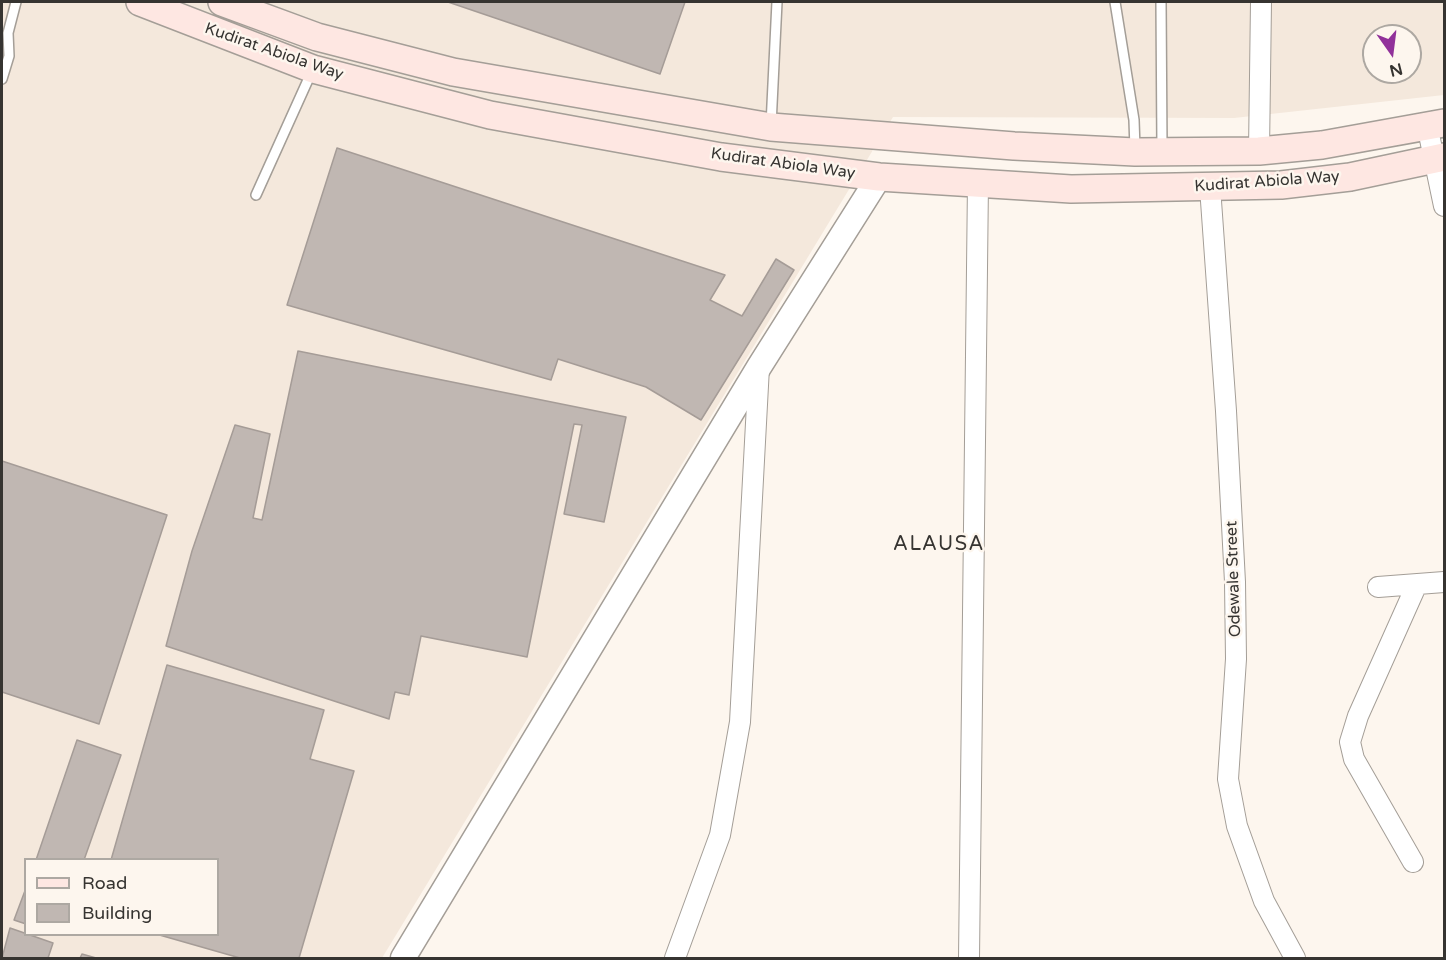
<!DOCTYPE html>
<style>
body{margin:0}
#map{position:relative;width:1446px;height:960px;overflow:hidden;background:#fdf6ee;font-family:"Varela Round",sans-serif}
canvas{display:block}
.frame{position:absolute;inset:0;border:3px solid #363431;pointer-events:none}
.legend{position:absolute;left:24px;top:858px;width:195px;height:78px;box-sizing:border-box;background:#fdf6ee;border:2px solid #ada8a2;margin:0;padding:8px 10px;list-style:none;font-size:18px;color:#363431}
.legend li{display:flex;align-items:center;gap:12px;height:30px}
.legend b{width:30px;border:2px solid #ada8a2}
.north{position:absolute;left:1362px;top:24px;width:60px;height:60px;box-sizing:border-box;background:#fdf6ee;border:2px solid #ada8a2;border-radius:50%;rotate:166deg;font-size:16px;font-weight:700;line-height:24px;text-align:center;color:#363431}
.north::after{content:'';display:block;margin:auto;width:21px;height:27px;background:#91319a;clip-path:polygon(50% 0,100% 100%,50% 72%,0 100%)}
</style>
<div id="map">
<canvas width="1446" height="960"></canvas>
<div class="frame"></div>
<ul class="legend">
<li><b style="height:8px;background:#fee7e2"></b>Road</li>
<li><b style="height:16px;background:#c0b7b2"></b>Building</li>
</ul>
<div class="north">N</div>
</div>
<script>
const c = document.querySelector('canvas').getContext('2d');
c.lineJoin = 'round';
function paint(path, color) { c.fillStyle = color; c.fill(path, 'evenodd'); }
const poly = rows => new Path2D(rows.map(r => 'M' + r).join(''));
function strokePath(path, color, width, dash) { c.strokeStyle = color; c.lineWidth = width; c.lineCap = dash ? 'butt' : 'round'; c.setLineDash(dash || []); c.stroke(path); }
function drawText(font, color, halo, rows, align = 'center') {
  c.font = font + ' "Varela Round",sans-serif'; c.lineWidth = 5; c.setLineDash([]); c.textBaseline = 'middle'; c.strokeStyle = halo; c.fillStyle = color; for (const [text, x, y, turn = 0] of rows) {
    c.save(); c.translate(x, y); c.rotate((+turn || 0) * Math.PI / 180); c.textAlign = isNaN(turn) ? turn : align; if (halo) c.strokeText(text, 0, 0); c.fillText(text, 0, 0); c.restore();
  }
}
paint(poly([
 [2,2,1444,2,1444,95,1234,118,893,117,382,958,2,958],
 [1374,36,1410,36,1410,72,1374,72],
 [26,860,218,860,218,934,26,934]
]), '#f4e8dc');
const building = poly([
 [448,2,685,2,660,74,448,2],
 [337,148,725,275,710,300,742,316,776,259,794,270,701,420,646,387,558,359,551,380,287,305,337,148],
 [298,351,626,417,604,522,564,514,582,425,574,424,527,657,421,636,409,695,395,692,389,719,166,646,192,551,235,425,270,434,253,518,262,520,298,351],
 [2,461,167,515,99,724,2,692,2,461],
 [167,665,324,710,310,759,354,771,299,958,240,958,156,934,218,934,218,860,111,860,167,665],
 [77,740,121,755,84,860,36,860,77,740],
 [26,888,26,924,14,920,26,888],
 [10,928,53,943,48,958,2,958,10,928],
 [82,954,96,958,80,958,82,954]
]);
paint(building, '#c0b7b2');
strokePath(building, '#a59c97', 1.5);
const service = poly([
 [1115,2,1134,120,1135,149],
 [1161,2,1162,149],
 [2,79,9,56,8,33,16,2],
 [771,125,777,2],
 [256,195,312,71]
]);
const minor = poly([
 [1427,125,1444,206],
 [1259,151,1261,2],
 [1210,187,1226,411,1235,582,1236,659,1228,779,1237,826,1264,901,1295,958],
 [1378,587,1444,582],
 [1413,862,1354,759,1350,742,1358,716,1417,584],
 [675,958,720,835,740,722,759,367],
 [969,958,978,182]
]);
const tertiary = poly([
 [403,958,759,367,879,177]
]);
const secondary = poly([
 [140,2,313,69,490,115,721,157,879,177,1071,189,1281,185,1350,177,1444,157],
 [222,2,317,37,453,72,771,127,1014,146,1135,152,1259,151,1322,145,1444,123]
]);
strokePath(service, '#a49e97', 12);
strokePath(minor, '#a49e97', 22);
strokePath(tertiary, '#a49e97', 27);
strokePath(secondary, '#a49e97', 30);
strokePath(service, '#fff', 9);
strokePath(minor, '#fff', 20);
strokePath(tertiary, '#fff', 24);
strokePath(secondary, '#fee7e2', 27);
drawText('16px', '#363431', '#fdf6ee', [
 ["Kudirat Abiola Way",274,52,19],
 ["Kudirat Abiola Way",783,164,8],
 ["Kudirat Abiola Way",1267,182,-4],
 ["Odewale Street",1234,579,-92]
]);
c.letterSpacing = '1.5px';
drawText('20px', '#363431', '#fdf6ee', [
 ["ALAUSA",939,545]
]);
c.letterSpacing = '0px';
</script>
